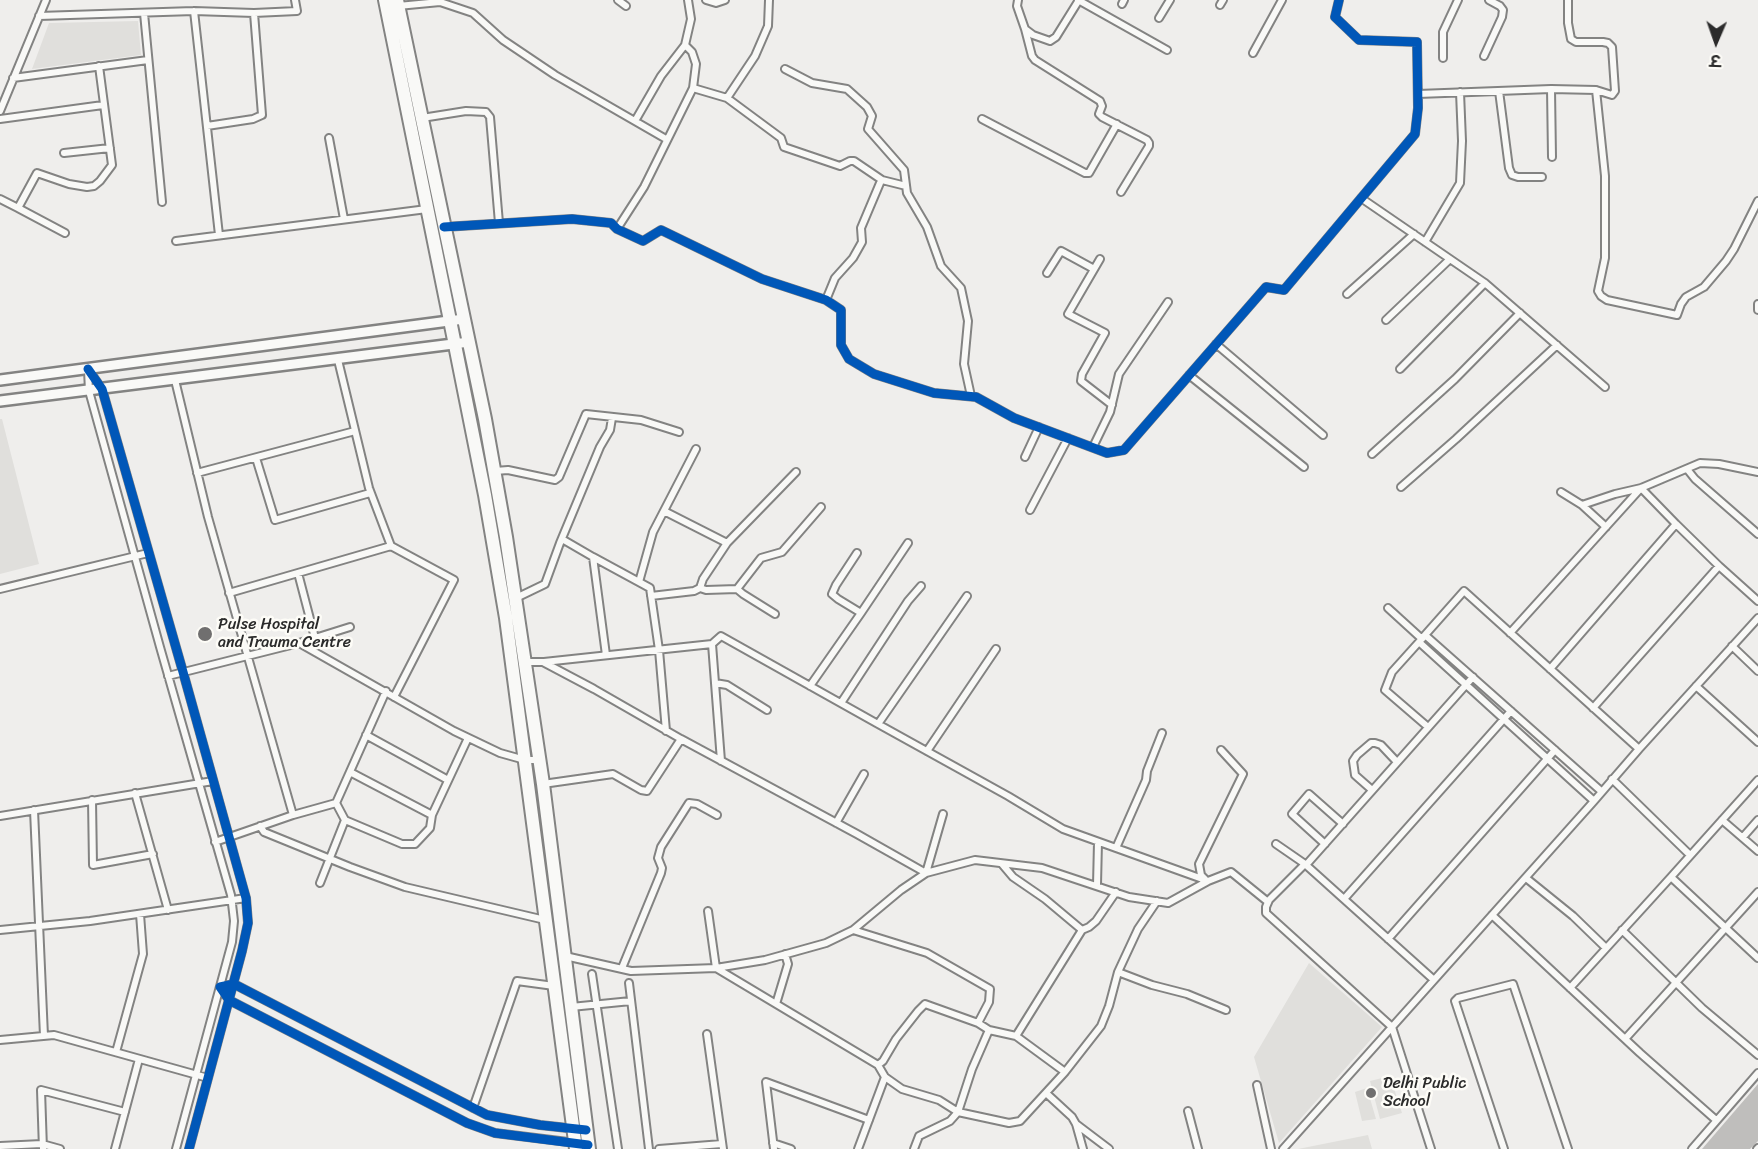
<!DOCTYPE html>
<meta charset="utf-8">
<style>
body{margin:0}
#map{position:relative;width:1758px;height:1149px;overflow:hidden;background:#efeeec;font-family:Sriracha,"Playpen Sans Deva",sans-serif}
canvas{display:block}
.north{position:absolute;left:1686px;top:12px;width:60px;height:60px;-webkit-text-stroke:4px #fdfcf7;paint-order:stroke;rotate:182deg;font-size:16px;font-weight:700;line-height:24px;text-align:center;color:#2b2b2b}
.north::after{content:'';display:block;margin:auto;width:21px;height:27px;background:#2b2b2b;clip-path:polygon(50% 0,100% 100%,50% 72%,0 100%)}
</style>
<div id="map">
<canvas width="1758" height="1149"></canvas>
<div class="north">उ</div>
</div>
<script>
const c = document.querySelector('canvas').getContext('2d');
c.lineJoin = 'round';
function paint(path, color) { c.fillStyle = color; c.fill(path, 'evenodd'); }
const poly = rows => new Path2D(rows.map(r => 'M' + r).join(''));
function strokePath(path, color, width, dash) { c.strokeStyle = color; c.lineWidth = width; c.lineCap = dash ? 'butt' : 'round'; c.setLineDash(dash || []); c.stroke(path); }
function drawText(font, color, halo, rows, align = 'center') {
  c.font = font + ' Sriracha,sans-serif'; c.lineWidth = 5; c.setLineDash([]); c.textBaseline = 'middle'; c.strokeStyle = halo; c.fillStyle = color; for (const [text, x, y, turn = 0] of rows) {
    c.save(); c.translate(x, y); c.rotate((+turn || 0) * Math.PI / 180); c.textAlign = isNaN(turn) ? turn : align; if (halo) c.strokeText(text, 0, 0); c.fillText(text, 0, 0); c.restore();
  }
}
paint(poly([
 [138,21,141,55,32,69,49,23],
 [0,419,2,419,39,564,0,574],
 [1309,963,1382,1027,1279,1143,1254,1057],
 [1390,1076,1402,1113,1380,1119,1370,1081],
 [1367,1088,1376,1119,1362,1121,1355,1092],
 [1368,1135,1372,1149,1298,1149]
]), '#e0dfdc');
paint(poly([
 [1758,1084,1758,1141,1750,1149,1702,1149]
]), '#bfbebc');
const street = poly([
 [618,0,626,6],
 [706,0,716,3,725,0],
 [1018,0,1017,6,1025,29,1033,35,1050,41,1056,37,1079,0],
 [1078,0,1167,50],
 [1568,0,1568,23,1571,39,1576,42,1603,42,1608,43,1612,47,1615,91,1612,95,1596,90],
 [1122,4,1124,0],
 [1220,5,1223,0],
 [398,6,440,2,473,13,503,40,555,75,666,139],
 [194,11,219,235],
 [144,13,162,202],
 [39,16,194,11,254,13,297,11,295,0],
 [1159,18,1170,0],
 [1025,29,1032,56,1035,60,1100,101,1102,106,1099,114,1102,117,1147,140,1149,143,1149,146,1121,192],
 [1253,53,1282,0],
 [1484,56,1502,17,1503,10,1500,6,1489,0],
 [1443,58,1443,32,1458,0],
 [785,69,812,83,847,89,867,107,872,116,868,129,904,170,907,193,927,227,941,266,961,288,968,321,964,364,971,396],
 [13,78,148,60],
 [693,88,727,98,781,138,784,147,840,166,850,161,854,161,882,180,906,186],
 [1551,89,1552,157],
 [1499,91,1509,168,1512,175,1518,177,1542,177],
 [1418,94,1551,89,1596,90,1605,176,1605,258,1598,291,1601,296,1607,300,1677,315,1681,304,1686,297,1704,287,1726,261,1734,249,1758,201],
 [727,98,755,56,768,26,769,0],
 [0,111,46,0],
 [422,118,466,111,486,112,490,117,499,223],
 [0,119,103,105],
 [982,119,1085,173,1089,173,1117,124],
 [635,121,661,76,685,45,691,19,688,0],
 [207,126,253,119,262,115,254,13],
 [329,138,344,219],
 [64,153,110,148],
 [1361,198,1485,283,1605,387],
 [0,199,18,208],
 [444,227,572,219,611,223,617,229,643,241,661,230,762,279,826,300,841,310,841,345,849,359,874,374,934,393,976,397,1014,418,1107,453,1124,450,1266,287,1284,290,1415,134,1418,108,1417,42,1359,40,1335,17,1339,0],
 [617,229,644,187,693,88,696,64,692,52,685,45],
 [65,233,18,208,37,173,69,184,87,187,94,186,100,181,112,165,99,66],
 [176,241,427,209],
 [1425,242,1460,183,1462,141,1460,92],
 [1100,259,1068,314,1105,333,1082,374,1081,381,1112,405],
 [1047,273,1061,251,1094,269],
 [1347,294,1414,234],
 [826,300,835,278,853,258,862,242,861,228,880,183],
 [1758,304,1758,310],
 [1386,320,1450,259],
 [1216,344,1323,435],
 [338,360,369,488,391,546],
 [88,369,102,389,183,672,246,898,248,923,242,951,189,1149],
 [1400,369,1485,283],
 [88,370,89,391,160,647,231,895,234,921,232,942,176,1149],
 [1189,375,1304,467],
 [175,380,208,517,293,815],
 [1093,447,1110,412,1119,374,1168,302],
 [1372,454,1455,379,1520,313],
 [1025,457,1039,427],
 [256,458,275,520,370,493],
 [1687,469,1695,479,1758,534],
 [495,471,508,470,555,480,559,477,586,414,641,420,679,432],
 [197,473,355,431],
 [1401,487,1456,439,1557,345],
 [1561,492,1582,505],
 [1030,510,1068,438],
 [664,511,727,543],
 [1606,527,1582,505,1615,494,1641,488,1700,463,1719,464,1758,472],
 [562,539,593,557],
 [857,553,836,585,832,594,838,599,861,613],
 [298,573,315,638],
 [639,582,653,532,696,449],
 [700,588,703,579,727,543,796,472],
 [0,589,148,553],
 [737,589,761,558,782,552,821,507],
 [229,593,391,546,454,580,394,697],
 [651,596,694,591,700,588,706,590,737,589,743,594,775,614],
 [516,598,545,584,560,543,600,447,610,430,612,418],
 [1388,608,1422,639],
 [1510,633,1641,488,1676,524],
 [1425,635,1419,642,1594,801],
 [1419,642,1392,672,1385,690,1428,727],
 [299,643,454,731,500,753,525,760,539,760],
 [712,644,721,636,878,724,967,596],
 [1732,646,1758,671],
 [606,655,593,557,650,588,659,650,666,731],
 [525,662,543,662,594,689,681,739,857,834,926,873],
 [544,662,712,644,721,761],
 [1550,669,1676,524,1719,566],
 [168,676,299,643,350,627],
 [715,683,727,685,767,710],
 [810,686,861,613,908,543],
 [1696,686,1758,742],
 [841,703,908,601,921,586],
 [1593,708,1719,566,1758,601],
 [878,724,1008,796,1063,829,1208,881],
 [366,735,448,780],
 [927,751,996,649],
 [350,772,432,815],
 [1612,779,1690,855],
 [543,784,613,774,641,790,647,791,681,739],
 [1372,790,1355,775,1353,761,1357,755,1371,743,1375,743,1381,745,1397,762],
 [1601,791,1425,635,1464,591,1639,749],
 [135,793,168,910],
 [92,800,93,865,153,854],
 [34,810,44,1036],
 [0,816,213,781],
 [345,820,402,844,415,844,430,828,432,815,468,738],
 [1722,820,1758,851],
 [836,823,864,774],
 [260,826,264,832,350,867,405,887,545,920],
 [1743,837,1758,820],
 [215,842,293,815,336,803,386,691],
 [1276,844,1305,864],
 [1325,844,1292,814,1309,794,1343,824],
 [1116,848,1146,780,1147,771,1162,733],
 [1002,864,1013,877,1045,899,1082,930],
 [1306,865,1305,864,1269,900,1266,907,1266,913,1392,1027,1431,1149],
 [926,873,943,814],
 [1671,877,1758,780],
 [1526,878,1573,916,1606,948],
 [1205,879,1201,875,1199,864,1243,774,1221,750],
 [320,883,345,820,336,803],
 [1097,885,1098,842],
 [1344,899,1511,711],
 [708,911,716,968,878,1065,883,1061,896,1039,918,1011,925,1004,978,1023,989,1030,1016,1036,1065,1072],
 [1492,915,1640,1053,1716,1120],
 [0,930,90,921,246,898],
 [853,930,927,953,990,989,989,1002,978,1023],
 [1622,930,1702,1008,1758,1055],
 [1388,939,1555,750],
 [565,956,631,971,716,968,765,960,826,943,853,930,901,890,926,873,975,860,1042,868,1129,897,1168,903,1208,881,1231,872,1268,902],
 [622,968,661,873,662,868,658,858,661,847,689,803,697,804,717,815],
 [1118,972,1152,985,1187,994,1226,1010],
 [592,974,618,1149],
 [1434,980,1306,865,1473,677],
 [629,983,649,1149],
 [1570,988,1671,877,1758,958],
 [776,1004,788,964,785,954],
 [571,1007,631,1001],
 [707,1034,723,1149],
 [1016,1036,1082,930,1089,927,1096,921,1116,892],
 [1625,1039,1758,892],
 [0,1040,54,1035,208,1078],
 [116,1052,143,954,140,914],
 [878,1065,885,1077,902,1089,939,1100,958,1112,1009,1123,1020,1121,1065,1072,1101,1026,1109,1006,1118,972,1138,929,1157,901],
 [1257,1085,1271,1149],
 [1046,1093,1072,1117,1076,1124,1083,1149],
 [473,1108,517,981,554,986],
 [1188,1111,1198,1149],
 [1076,1124,1109,1149],
 [576,1143,495,1133,467,1123,229,1000,220,987,234,984,487,1115,540,1125,586,1130],
 [773,1143,791,1149],
 [0,1146,42,1144,60,1149],
 [43,1149,41,1090,125,1112],
 [115,1149,139,1059],
 [659,1149,722,1144],
 [774,1149,766,1082,869,1120],
 [858,1149,885,1077],
 [914,1149,919,1136,950,1121,958,1112,972,1069,989,1030],
 [1283,1149,1594,801,1639,749,1758,618],
 [1504,1149,1455,1001,1458,998,1513,984,1568,1149],
 [1692,1149,1758,1073],
 [1757,1149,1758,1148]
]);
const secondary = poly([
 [0,380,464,319],
 [0,401,469,342]
]);
const highway = poly([
 [385,0,455,345,485,495,506,618,576,1149],
 [397,0,485,419,506,537,543,784,589,1149]
]);
strokePath(street, '#838382', 10);
strokePath(secondary, '#838382', 14);
strokePath(highway, '#838382', 16);
strokePath(street, '#f9f9f7', 6);
strokePath(secondary, '#f9f9f7', 9);
strokePath(highway, '#f9f9f7', 12);
strokePath(poly([
 [444,227,572,219,611,223,617,229,643,241,661,230,762,279,826,300,841,310,841,345,849,359,874,374,934,393,976,397,1014,418,1107,453,1124,450,1266,287,1284,290,1415,134,1418,108,1417,42,1359,40,1335,17,1339,0],
 [88,369,102,389,183,672,246,898,248,923,242,951,189,1149],
 [586,1130,540,1125,487,1115,234,984,220,987,229,1000,467,1123,495,1133,588,1145]
]), '#0057b8', 9);
for (const [x, y, r, color] of [
 [205,634,8,"#706f6f"],
 [1371,1093,6,"#706f6f"]
]) { const dot = new Path2D(); dot.arc(x, y, r, 0, 2 * Math.PI); c.fillStyle = color; c.fill(dot); strokePath(dot, '#fdfcf7', 2); }
drawText('16px', '#2b2b2b', '#fdfcf7', [
 ["Pulse Hospital",218,625],
 ["and Trauma Centre",218,643],
 ["Delhi Public",1383,1084],
 ["School",1383,1102]
], 'left');
</script>
